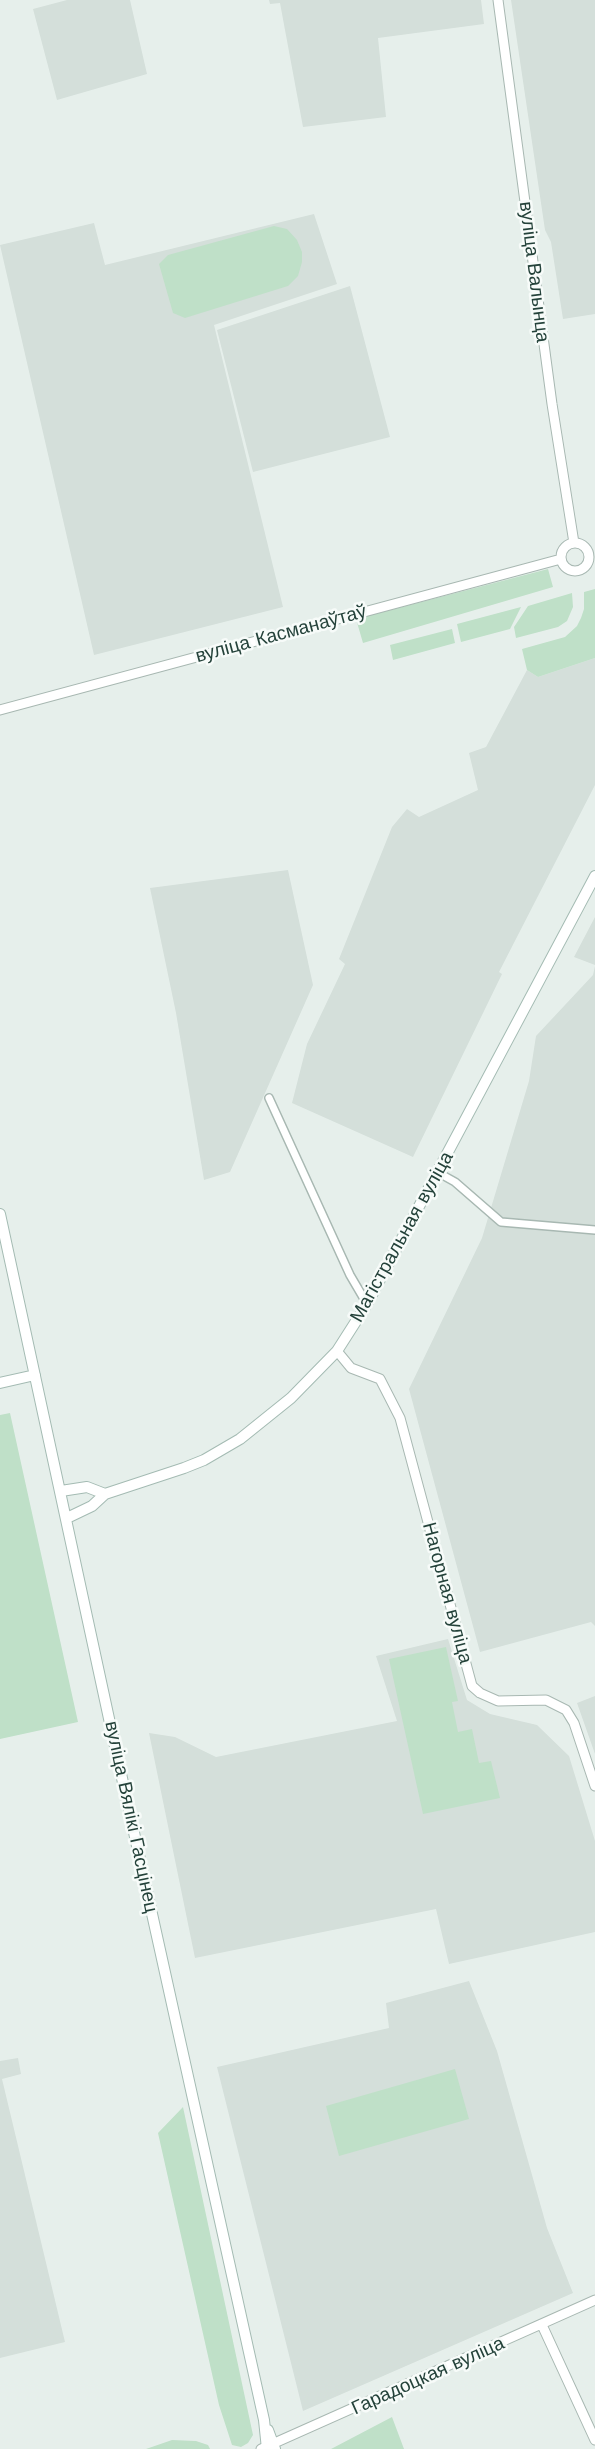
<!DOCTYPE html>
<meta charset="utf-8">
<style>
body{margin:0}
canvas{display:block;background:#e6efeb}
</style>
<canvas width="595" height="2449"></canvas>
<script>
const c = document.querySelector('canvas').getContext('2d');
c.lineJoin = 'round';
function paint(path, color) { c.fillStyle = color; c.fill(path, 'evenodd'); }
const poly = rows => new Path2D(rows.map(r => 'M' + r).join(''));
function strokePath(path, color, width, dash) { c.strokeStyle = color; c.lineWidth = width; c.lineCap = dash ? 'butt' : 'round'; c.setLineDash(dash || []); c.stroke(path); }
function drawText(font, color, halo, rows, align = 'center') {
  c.font = font + ' "Work Sans",sans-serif'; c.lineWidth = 5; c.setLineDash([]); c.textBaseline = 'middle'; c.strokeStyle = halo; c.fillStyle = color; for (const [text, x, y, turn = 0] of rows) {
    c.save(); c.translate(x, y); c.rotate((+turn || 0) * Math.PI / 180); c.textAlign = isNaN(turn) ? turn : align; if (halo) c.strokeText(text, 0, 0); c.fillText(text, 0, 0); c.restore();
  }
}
paint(poly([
 [67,0,130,0,147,74,57,100,33,9],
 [269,0,481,0,484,24,378,38,386,117,303,127,280,3,270,4],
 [511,0,595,0,595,314,563,319,551,242,545,230],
 [314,214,337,284,214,325,283,607,94,655,0,245,94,223,105,265],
 [350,286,390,437,253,472,217,330],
 [595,658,595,785,499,972,502,974,413,1157,292,1103,307,1044,345,964,339,959,392,827,407,809,419,817,478,790,469,753,486,747,527,670,538,677],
 [288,870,313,985,230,1172,204,1180,176,1013,150,888],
 [595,917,595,965,574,957],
 [595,966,595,1626,591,1622,480,1652,409,1389,482,1238,529,1081,536,1036,593,975],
 [448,1639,467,1700,490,1714,537,1725,569,1756,595,1841,595,1932,449,1964,436,1909,195,1958,149,1733,175,1737,216,1757,397,1721,376,1656],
 [595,1696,595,1754,577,1703],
 [469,1981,497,2051,547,2228,573,2293,303,2411,217,2067,389,2028,386,2003],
 [18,2058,21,2074,2,2079,65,2342,0,2358,0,2061]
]), '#d4dfda');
paint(poly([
 [274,226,287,229,297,240,302,252,302,262,298,276,288,286,185,318,173,313,159,264,168,255],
 [548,569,553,587,363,643,356,619],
 [595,589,595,658,538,677,527,670,522,649,565,637,577,626,581,618,584,609,584,592],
 [572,593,573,607,567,621,558,627,516,638,514,627,528,606],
 [521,607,510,629,461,642,457,624],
 [452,629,455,643,393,660,390,645],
 [10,1413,78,1722,0,1739,0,1415],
 [446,1647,458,1701,452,1702,458,1732,472,1729,479,1763,491,1761,500,1798,423,1814,389,1659],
 [455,2069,469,2119,339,2156,326,2106],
 [183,2107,253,2435,248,2443,241,2447,232,2445,219,2405,158,2133],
 [392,2417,404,2449,331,2449],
 [172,2440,196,2441,208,2445,210,2449,146,2449]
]), '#bfe0c8');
const minor = poly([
 [269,1098,350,1275,367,1304],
 [437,1172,455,1182,501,1222,595,1230]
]);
const tertiary = poly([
 [498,0,552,404,574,543],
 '561 557a14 14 0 1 1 28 0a14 14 0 1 1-28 0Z',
 [0,710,561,559],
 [337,1351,351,1368,380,1379,400,1418,472,1686,480,1693,498,1701,546,1700,566,1710,574,1723,595,1786],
 [542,2325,595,2440],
 [261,2449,595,2300]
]);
const secondary = poly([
 [0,1214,116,1751,264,2420,267,2449],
 [0,1383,35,1375],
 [61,1491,87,1487,105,1494],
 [67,1518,92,1506,105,1494,184,1468,204,1460,240,1439,291,1398,337,1351,367,1304,595,876],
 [268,2430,275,2449]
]);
strokePath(minor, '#a8b8b2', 10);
strokePath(tertiary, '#a8b8b2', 11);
strokePath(secondary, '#a4bbb3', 12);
strokePath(minor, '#fff', 7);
strokePath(tertiary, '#fff', 9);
strokePath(secondary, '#fff', 10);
drawText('19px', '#24423a', '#f7fbf9', [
 ["вуліца Валынца",534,272,83],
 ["вуліца Касманаўтаў",281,634,-15],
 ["Магістральная вуліца",402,1237,-61],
 ["Нагорная вуліца",447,1593,75],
 ["вуліца Вялікі Гасцінец",131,1817,78],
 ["Гарадоцкая вуліца",428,2376,-24]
]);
</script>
